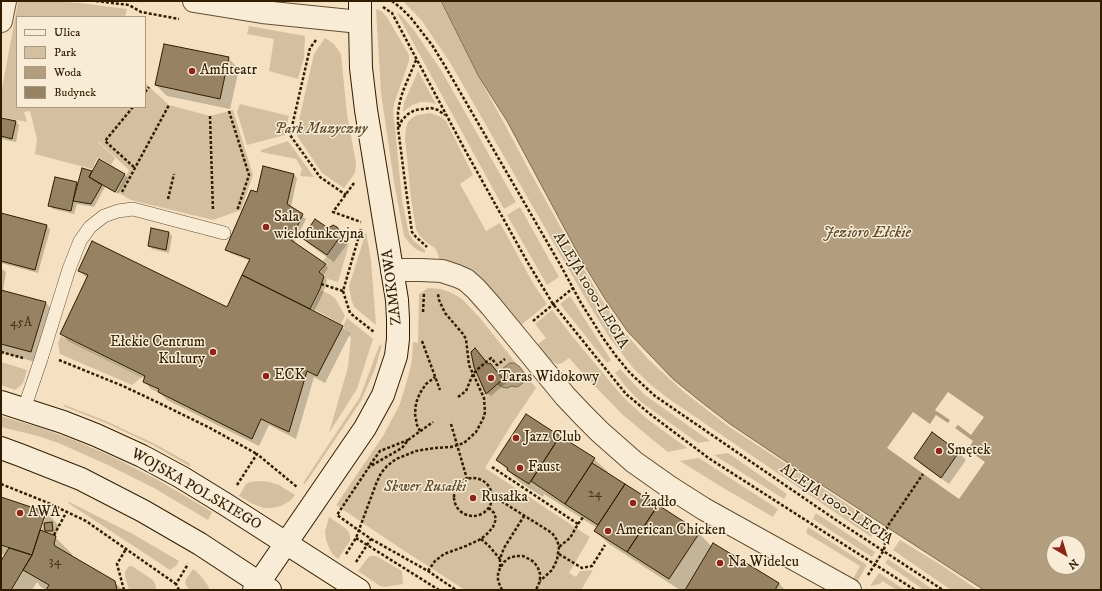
<!DOCTYPE html>
<meta charset="utf-8">
<style>
body{margin:0}
#map{position:relative;width:1102px;height:591px;overflow:hidden;background:#f5e1c1;font-family:"IM FELL DW Pica",serif}
canvas{display:block}
.frame{position:absolute;inset:0;border:2px solid #311d00;pointer-events:none}
.legend{position:absolute;left:16px;top:16px;width:130px;height:92px;box-sizing:border-box;background:#f8ecd7;border:1px solid #a89981;margin:0;padding:5px 7px;list-style:none;font-size:12px;color:#311d00}
.legend li{display:flex;align-items:center;gap:8px;height:20px}
.legend b{width:20px;border:1px solid #a89981}
.north{position:absolute;left:1046px;top:535px;width:40px;height:40px;box-sizing:border-box;background:#f8ecd7;border:1px solid #a89981;border-radius:50%;rotate:142deg;font-size:11px;font-weight:700;line-height:16px;text-align:center;color:#311d00}
.north::after{content:'';display:block;margin:auto;width:14px;height:18px;background:#8f2418;clip-path:polygon(50% 0,100% 100%,50% 72%,0 100%)}
</style>
<div id="map">
<canvas width="1102" height="591"></canvas>
<div class="frame"></div>
<ul class="legend">
<li><b style="height:5px;background:#f8ecd7"></b>Ulica</li>
<li><b style="height:11px;background:#d4c0a0"></b>Park</li>
<li><b style="height:11px;background:#b29e7f"></b>Woda</li>
<li><b style="height:11px;background:#978364"></b>Budynek</li>
</ul>
<div class="north">N</div>
</div>
<script>
const c = document.querySelector('canvas').getContext('2d');
c.lineJoin = 'round';
function paint(path, color) { c.fillStyle = color; c.fill(path, 'evenodd'); }
const poly = rows => new Path2D(rows.map(r => 'M' + r).join(''));
function strokePath(path, color, width, dash) { c.strokeStyle = color; c.lineWidth = width; c.lineCap = dash ? 'butt' : 'round'; c.setLineDash(dash || []); c.stroke(path); }
function drawText(font, color, halo, rows, align = 'center') {
  c.font = font + ' "IM FELL DW Pica",serif'; c.lineWidth = 3; c.setLineDash([]); c.textBaseline = 'middle'; c.strokeStyle = halo; c.fillStyle = color; for (const [text, x, y, turn = 0] of rows) {
    c.save(); c.translate(x, y); c.rotate((+turn || 0) * Math.PI / 180); c.textAlign = isNaN(turn) ? turn : align; if (halo) c.strokeText(text, 0, 0); c.fillText(text, 0, 0); c.restore();
  }
}
paint(poly([
 [20,1,46,1,80,3,127,9,125,17,17,17,17,107,145,107,145,86,146,84,169,105,210,116,233,110,253,175,241,210,213,220,131,200,117,192,129,170,98,141,98,142,115,158,111,165,98,157,92,169,35,154,37,139,30,111,24,112,27,122,1,117,1,94,18,2],
 [403,1,440,1,479,78,504,123,529,170,581,264,602,300,626,334,648,359,684,392,728,426,879,525,871,537,669,399,651,385,634,369,609,337,588,303,451,64,422,21],
 [376,9,381,11,387,17,409,55,409,61,407,67,394,104,393,111,395,127,402,200,409,234,413,240,425,250,425,253,417,250,410,244,404,236,394,182,381,93],
 [397,13,401,15,413,29,441,70,516,202,504,209],
 [249,26,305,36,304,58,298,79,269,71,274,39,247,34],
 [325,38,334,44,341,54,347,114,356,163,355,173,344,188,322,173,296,134,314,54],
 [418,71,436,104,428,102,421,102,412,105,403,112,404,103],
 [240,104,289,116,285,135,247,145,237,112],
 [430,113,441,117,446,121,473,175,460,184,486,231,500,223,533,283,547,304,521,325,494,293,478,276,463,266,439,259,438,254,435,248,426,242,419,235,416,229,411,198,405,138,406,128,408,122,412,118,417,115],
 [288,141,314,177,300,176,302,169,296,159,261,152,261,150],
 [520,207,559,277,547,285,507,215],
 [366,232,371,260,376,325,354,307,351,299,349,286],
 [340,238,349,244,338,282,324,278,325,275,321,272,327,263,323,261],
 [428,288,441,289,452,293,462,299,480,318,536,388,513,422,485,468,590,537,569,573,576,577,580,571,593,570,581,590,465,590,400,548,336,505,383,436,399,406,404,391,409,373,412,359,413,342,418,343,419,294],
 [321,290,329,294,335,298,345,316,341,324,312,308],
 [570,296,611,360,607,363,560,304],
 [552,310,572,336,623,397,646,418,687,448,668,452,654,441,622,414,586,377,569,358,562,363,557,364,550,360,537,345,546,338,535,324],
 [347,318,373,339,357,389,329,433,348,367,351,338,343,326],
 [61,336,142,377,132,385,60,354,58,343],
 [382,345,375,369,361,401,305,484,303,483,360,397,379,346],
 [1,362,27,370,23,383,19,387,15,390,1,385],
 [620,369,634,384,645,395,659,405,710,441,698,443,641,402,628,389,615,373],
 [65,405,106,421,155,444,189,463,191,467,153,445,106,423,63,406],
 [1,416,38,427,74,440,111,456,158,480,212,512,208,520,154,488,108,465,61,444,38,436,1,427],
 [728,453,787,494,784,499,714,455],
 [699,458,778,509,773,517,720,486,680,461],
 [260,481,269,482,279,485,295,495,290,501,281,506,272,508,264,508,253,504,239,496,246,484,250,482],
 [69,502,131,533,179,561,176,566,170,570,68,503],
 [816,513,875,552,872,557,813,519],
 [329,517,345,528,348,531,350,535,350,541,338,559,333,555,330,550,326,540,325,532],
 [808,527,867,565,857,582,853,579,860,566,806,533],
 [900,540,941,565,978,590,951,590,893,550],
 [370,556,376,556,402,571,403,584,385,587,380,586,358,571,366,560],
 [888,559,925,584,933,590,924,590,885,563],
 [129,566,132,566,153,580,156,586,156,590,129,590,125,576,125,572],
 [193,569,199,574,207,584,210,590,189,590,185,583,186,579],
 [879,573,905,590,897,590,882,581,880,584,870,586]
]), '#d4c0a0');
const water = poly([
 [441,1,1101,1,1101,590,984,590,791,465,730,424,700,401,673,379,628,332,605,299,583,263,507,121,479,77,441,1],
 [1054,543,1078,543,1078,567,1054,567,1054,543],
 [510,363,514,363,519,366,527,376,527,379,523,383,517,387,512,386,507,388,502,387,498,384,504,379,498,372,510,363]
]);
paint(water, '#b29e7f');
strokePath(water, '#7e6a4c', 1);
paint(poly([
 [948,392,984,417,971,435,958,425,955,428,973,441,968,450,985,462,959,499,887,448,913,412,930,424,936,415,948,423,950,420,935,410]
]), '#f5e1c1');
paint(poly([
 [228,58,239,69,230,109,167,96,156,85],
 [1,119,16,122,19,125,16,142,1,139],
 [82,169,93,172,124,174,128,178,118,194,105,187,94,207,77,204,74,214,53,209,50,206,56,178,78,183],
 [294,175,297,178,291,207,306,219,294,243,325,264,328,268,323,276,327,280,323,293,314,312,342,327,350,334,325,383,314,377,296,439,269,425,259,446,167,400,160,393,151,389,144,381,145,379,68,341,61,333,88,279,79,270,228,308,250,261,230,253,226,249,258,194],
 [1,214,47,226,50,230,38,273,1,263],
 [337,228,344,235,347,241,347,244,334,262,310,245,303,238],
 [169,233,172,236,169,253,152,249,149,246],
 [1,268,6,272,3,291,46,303,59,317,45,365,1,352],
 [488,365,493,367,506,383,491,396,487,393,475,367],
 [526,415,594,459,608,472,607,473,699,533,712,547,714,544,779,583,785,590,680,590,609,544,595,531,597,528,544,494,543,497,521,483,497,460],
 [932,434,959,453,966,460,949,484,922,465,915,458],
 [1,498,46,512,59,526,55,537,72,554,72,557,114,582,123,590,47,590,41,587,37,582,32,590,1,590,1,563,6,555,1,554],
 [43,519,45,519,40,535,38,534]
]), '#0003');
const building = poly([
 [164,44,229,57,220,99,155,85,164,44],
 [1,118,16,121,12,139,1,136,1,118],
 [99,159,125,174,115,192,89,177,99,159],
 [263,166,294,174,287,204,303,214,291,240,326,264,319,272,324,276,320,289,310,309,242,275,250,259,225,250,251,190,257,192,263,166],
 [82,168,92,171,89,177,102,185,91,204,73,201,82,168],
 [55,177,77,182,71,211,48,206,55,177],
 [1,213,47,225,35,270,1,261,1,213],
 [315,219,328,228,333,225,337,227,341,233,340,237,327,255,302,238,315,219],
 [151,228,169,232,166,250,148,246,151,228],
 [92,241,227,307,242,275,310,309,343,326,317,376,307,371,289,432,261,419,252,439,158,392,159,389,143,382,145,376,60,334,88,275,78,271,92,241],
 [1,290,46,302,31,352,1,344,1,290],
 [475,348,488,364,490,363,503,379,486,394,474,367,471,352,475,348],
 [526,414,560,436,529,484,507,470,508,468,496,460,526,414],
 [932,432,959,452,941,478,914,458,932,432],
 [560,436,595,458,565,504,531,481,560,436],
 [592,463,625,484,598,525,565,504,592,463],
 [625,484,658,505,627,552,594,531,625,484],
 [1,497,46,512,32,555,1,545,1,497],
 [658,505,700,532,669,579,627,552,658,505],
 [52,522,53,531,45,531,44,523,52,522],
 [40,530,56,536,54,544,55,546,115,581,117,590,46,590,49,585,23,570,32,555,40,530],
 [713,543,779,583,775,590,685,590,713,543],
 [9,548,32,555,11,590,1,590,1,561,9,548]
]);
paint(building, '#978364');
strokePath(building, '#311d00', 1);
const lane = poly([
 [24,409,41,359,69,269,80,241,90,227,104,216,118,211,133,209,224,233]
]);
const street = poly([
 [194,1,262,12,360,22],
 [1,21,5,1],
 [392,270,421,270,442,271,457,276,466,280,476,289,491,306,565,396,583,415,600,432,634,462,668,486,704,509,850,590]
]);
const secondary = poly([
 [1,402,63,422,96,435,142,456,181,477,225,504,359,590],
 [1,448,20,455,81,479,143,511,200,544,270,590],
 [254,590,365,428,383,395,396,356,398,339,398,319,397,300,366,110,361,68,360,22,360,1]
]);
strokePath(lane, '#624e30', 14);
strokePath(street, '#624e30', 24);
strokePath(secondary, '#311d00', 24);
strokePath(poly([
 [96,1,129,5,141,12,179,19],
 [392,1,401,8,411,18,432,45,445,66,561,266,581,303,603,338,616,356,630,373,655,396,836,520,943,590],
 [383,7,392,13,465,150,528,263,553,304,626,394,650,414,710,459,915,590],
 [316,40,310,48,290,135,320,177,346,195],
 [416,60,403,91,400,101,398,112,398,128,407,197,412,232,416,237,427,247],
 [145,92,149,87],
 [133,107,105,141,135,168],
 [229,111,249,175,237,211],
 [210,116,213,211],
 [399,127,402,120,408,114,415,110,431,108,438,110,445,115],
 [354,183,333,212,361,222],
 [122,192,169,105],
 [168,199,174,174],
 [321,284,343,291,361,229],
 [343,291,350,313,374,332],
 [423,312,424,293],
 [533,321,573,288],
 [422,341,440,390],
 [1,352,23,358],
 [59,360,123,386,161,404,210,428,257,454],
 [458,397,466,391,473,374,479,368,491,358,497,365,505,359],
 [451,424,467,479],
 [420,431,417,425,415,414,416,403,420,393,426,384,435,377],
 [370,465,380,451,408,440],
 [492,467,578,524,570,538,559,547],
 '454 497a19 19 0 1 1 38 0a19 19 0 1 1-38 0Z',
 [1,484,46,502,86,521,176,584],
 [237,485,257,454,297,487],
 [493,496,552,533,557,540,559,547,557,560,552,570,540,581],
 [578,524,584,516],
 [54,535,67,511],
 [356,538,439,590],
 [371,539,428,571,456,590],
 [481,539,489,546,500,559],
 [346,554,356,538,376,484,381,473,387,466,396,459,416,451,434,448,451,447,464,443,476,432,483,419,485,412,484,398,469,365,466,339,463,334,445,313,439,300,438,294],
 [559,554,582,568,592,566,605,545],
 [356,562,371,539,337,515,369,467,402,448,408,440,433,422],
 [500,567,500,559,504,548,524,516],
 [428,571,435,561,444,554,466,546,481,539,488,533,493,527,496,519,494,513,489,508],
 [868,575,884,550,887,527,923,474],
 [124,590,117,564,126,549],
 [179,590,176,584,188,564],
 [502,590,498,581,498,574,500,568,504,562,509,558,516,556,523,556,529,559,534,562,538,568,540,574,540,581,536,590]
]), '#311d00', 2.5, [3, 2]);
strokePath(lane, '#f8ecd7', 13);
strokePath(street, '#f8ecd7', 22);
strokePath(secondary, '#f8ecd7', 22);
for (const [x, y, r, color] of [
 [192,71,4,"#8f2418"],
 [266,227,4,"#8f2418"],
 [213,352,4,"#8f2418"],
 [266,376,4,"#8f2418"],
 [491,378,4,"#8f2418"],
 [516,438,4,"#8f2418"],
 [939,451,4,"#8f2418"],
 [520,468,4,"#8f2418"],
 [473,498,4,"#8f2418"],
 [633,503,4,"#8f2418"],
 [20,513,4,"#8f2418"],
 [608,531,4,"#8f2418"],
 [720,563,4,"#8f2418"]
]) { const dot = new Path2D(); dot.arc(x, y, r, 0, 2 * Math.PI); c.fillStyle = color; c.fill(dot); strokePath(dot, '#f8ecd7', 1.5); }
drawText('13px', '#4a3619', null, [
 ["45A",21,323],
 ["24",595,494],
 ["34",55,562]
]);
drawText('15px', '#311d00', '#f8ecd7', [
 ["Amfiteatr",200,71],
 ["Sala",274,218],
 ["wielofunkcyjna",274,235],
 ["Ełckie Centrum",205,343,"right"],
 ["Kultury",205,360,"right"],
 ["ECK",274,376],
 ["Taras Widokowy",499,378],
 ["Jazz Club",524,438],
 ["Smętek",947,451],
 ["Faust",528,468],
 ["Rusałka",481,498],
 ["Żądło",641,503],
 ["AWA",28,513],
 ["American Chicken",616,531],
 ["Na Widelcu",728,563]
], 'left');
drawText('italic 15px', '#624e30', '#f8ecd7', [
 ["Park Muzyczny",321,130],
 ["Skwer Rusałki",425,488]
]);
drawText('15px', '#311d00', '#f8ecd7', [
 ["ZAMKOWA",393,287,-97],
 ["ALEJA 1000-LECIA",590,291,59],
 ["WOJSKA POLSKIEGO",196,490,30],
 ["ALEJA 1000-LECIA",836,505,34]
]);
drawText('italic 16px', '#5e4a2c', '#f8ecd7', [
 ["Jezioro Ełckie",867,234]
]);
</script>
